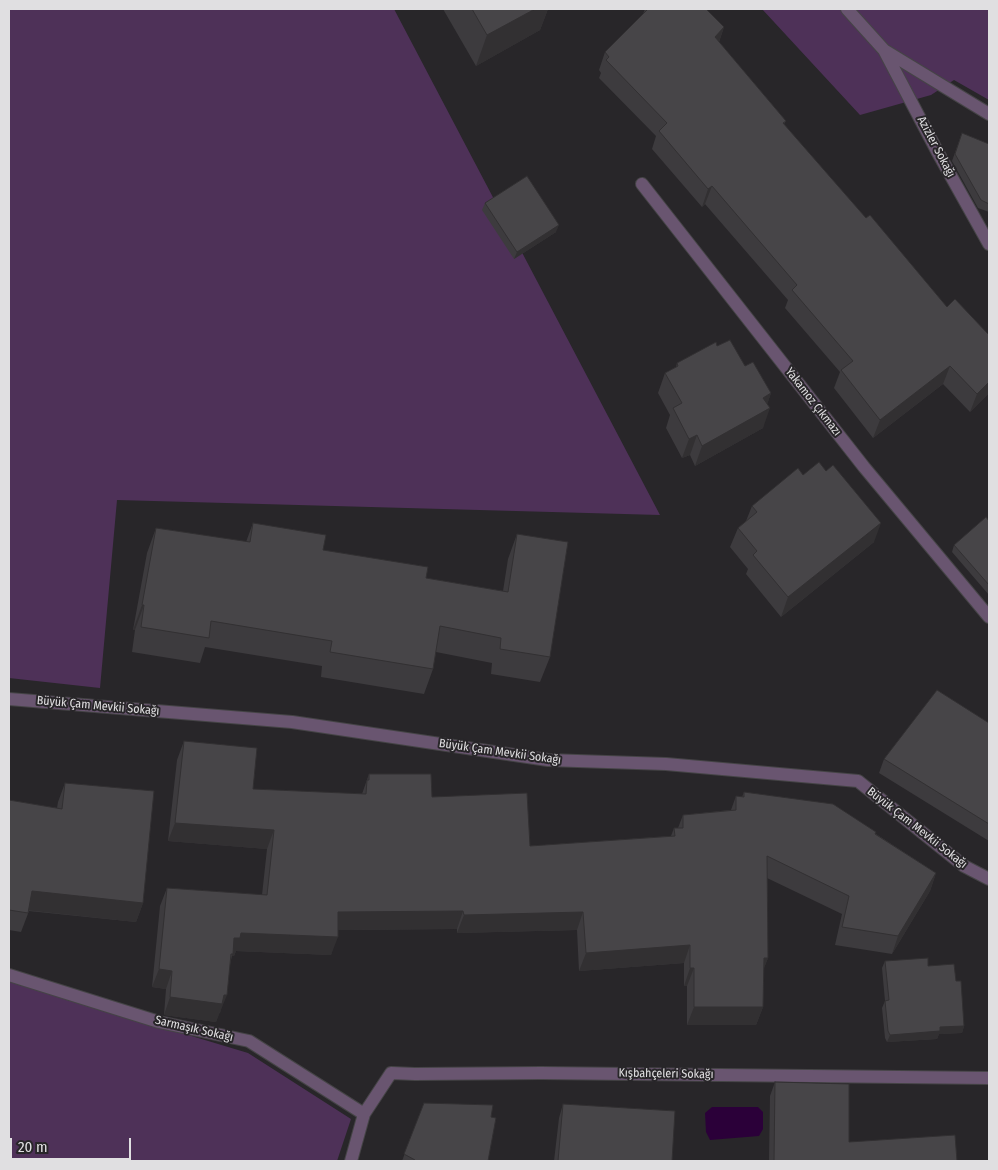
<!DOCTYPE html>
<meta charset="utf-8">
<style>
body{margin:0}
#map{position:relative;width:998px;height:1170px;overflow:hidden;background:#282629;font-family:"Fira Sans Condensed",sans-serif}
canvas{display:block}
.frame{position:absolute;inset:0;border:10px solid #e0dfe1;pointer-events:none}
.scale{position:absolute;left:10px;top:1138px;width:121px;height:22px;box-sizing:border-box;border:2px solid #e0dfe1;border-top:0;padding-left:6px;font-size:15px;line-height:18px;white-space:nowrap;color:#e0dfe1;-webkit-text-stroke:4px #282629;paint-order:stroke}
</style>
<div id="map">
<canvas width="998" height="1170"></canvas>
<div class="frame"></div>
<div class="scale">20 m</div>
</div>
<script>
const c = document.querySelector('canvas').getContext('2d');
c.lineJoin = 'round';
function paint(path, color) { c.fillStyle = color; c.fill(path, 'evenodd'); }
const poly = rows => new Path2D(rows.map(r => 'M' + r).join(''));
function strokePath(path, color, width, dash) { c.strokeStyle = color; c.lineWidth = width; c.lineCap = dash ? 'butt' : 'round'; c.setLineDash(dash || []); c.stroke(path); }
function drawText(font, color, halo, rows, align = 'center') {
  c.font = font + ' "Fira Sans Condensed",sans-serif'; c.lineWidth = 4; c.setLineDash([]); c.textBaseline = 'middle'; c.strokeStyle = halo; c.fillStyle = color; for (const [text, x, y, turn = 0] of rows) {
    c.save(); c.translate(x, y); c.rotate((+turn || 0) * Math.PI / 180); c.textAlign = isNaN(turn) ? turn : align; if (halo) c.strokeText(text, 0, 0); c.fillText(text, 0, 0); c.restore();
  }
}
paint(poly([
 [9,9,394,9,660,515,117,500,100,688,9,678],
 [762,9,989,9,989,100,954,80,931,95,860,115],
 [9,981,248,1053,351,1119,337,1161,9,1161]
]), '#4e3158');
paint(poly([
 [712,1107,758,1107,763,1112,763,1129,759,1136,710,1140,706,1132,705,1113]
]), '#2b0039');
const minor = poly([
 [847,9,884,50,989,114],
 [884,50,937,151,989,244],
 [642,184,864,467,989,617],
 [9,699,292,722,548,760,666,764,858,781,964,866,989,879],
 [9,975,159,1022,249,1041,364,1114],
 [351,1161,364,1114,391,1073,415,1074,541,1073,989,1078]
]);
strokePath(minor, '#454446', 14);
strokePath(minor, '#695570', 12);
paint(poly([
 [443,9,548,9,540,30,476,66],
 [645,9,706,9,724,27,719,42,786,121,784,124,989,393,970,412,943,384,873,438,834,388,840,372,785,308,788,300,705,204,702,207,652,149,656,136,599,78,601,73,599,70,605,52,643,14],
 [962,133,989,144,989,212,978,208,952,161],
 [485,203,556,232,514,259,482,210],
 [717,346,745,366,771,393,767,404,763,428,695,466,690,455,682,458,666,428,670,415,658,393,665,373,676,367,677,363],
 [752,506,874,542,781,617,746,574,748,569,730,547,738,528,746,521],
 [989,521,989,595,952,552,954,545],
 [253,523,323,550,426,578,503,591,508,559,517,534,550,657,540,682,491,674,492,663,436,652,433,669,424,694,321,677,322,666,205,647,200,663,132,652,135,630,133,630,147,553,156,528,246,542],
 [989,723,989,841,879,773,884,759],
 [184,741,253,789,362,794,369,774,432,797,530,846,671,836,674,828,678,828,683,815,731,810,736,796,742,797,744,792,876,834,936,873,930,891,892,954,835,945,842,914,767,878,768,958,763,970,763,1007,756,1025,687,1025,687,986,684,986,684,963,579,971,577,930,457,933,457,929,338,930,331,955,236,951,234,956,232,956,231,960,220,1013,219,1013,216,1022,164,1015,166,989,152,987,160,906,167,888,262,895,267,849,168,841,177,760],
 [65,783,143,903,136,922,29,911,21,932,9,930,9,800,57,808,58,802],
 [885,961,928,966,956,981,964,1026,962,1033,939,1034,937,1039,887,1042,885,1038,882,1008,885,1001,882,968],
 [775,1082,849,1142,957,1161,769,1161,770,1096],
 [424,1103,491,1117,488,1161,402,1161],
 [563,1104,672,1161,554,1161,559,1118]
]), '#3d3b3e');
paint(poly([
 [535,9,548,9,540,30,476,66,487,35],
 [724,27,718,45,715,37],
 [712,186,705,204,702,207,708,189],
 [559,225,556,232,514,259,517,252],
 [950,366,943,384,873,438,880,420],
 [989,382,989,393,970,412,977,394],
 [771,393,765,411,770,408,763,428,695,466,702,446,763,398],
 [697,435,690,455,682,458,689,439],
 [881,523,874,542,781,617,788,597],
 [142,605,144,605,135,630,133,630],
 [175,823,274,830,267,849,168,841],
 [936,873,930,891,892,954,898,936],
 [32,891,143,903,136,922,25,910],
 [463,911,457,929,332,930,338,912],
 [583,912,577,930,457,933,464,915],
 [241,933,338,937,331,955,236,951,234,956,232,956,234,938],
 [690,945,684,963,579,971,586,953],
 [764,958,768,958,761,976],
 [690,968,694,968,687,986,684,986],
 [159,969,172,971,166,989,152,987],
 [227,995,216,1022,164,1015,170,997],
 [694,1007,763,1007,756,1025,687,1025],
 [964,1026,962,1033,939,1034,937,1039,887,1042,890,1035,940,1027]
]), '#323032');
const building = poly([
 [472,9,535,9,487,35,472,9],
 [648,9,706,9,724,27,715,37,786,121,783,123,866,218,870,215,947,307,955,299,989,335,989,382,977,394,950,366,880,420,841,370,853,361,792,290,797,285,712,186,708,189,659,131,667,123,606,60,609,57,605,52,648,9],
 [962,133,989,144,989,204,981,200,955,154,962,133],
 [527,176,559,225,517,252,485,203,527,176],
 [730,340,745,366,753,362,771,393,763,398,770,408,702,446,697,435,689,439,673,408,682,403,665,373,678,366,677,363,716,342,717,346,730,340],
 [819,462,826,471,833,465,881,523,788,597,753,555,757,551,738,528,757,512,752,506,798,468,803,475,819,462],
 [986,517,989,521,989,585,954,545,986,517],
 [253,523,326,535,323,550,428,567,426,578,508,592,517,534,568,542,550,657,500,649,501,638,440,626,433,669,330,652,332,641,211,621,209,638,141,627,144,605,142,605,156,528,250,542,253,523],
 [937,690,989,723,989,824,884,759,937,690],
 [184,741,257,748,253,789,366,794,367,780,369,780,369,774,431,774,432,797,527,793,530,846,675,836,674,828,683,828,683,815,736,810,736,796,744,797,744,792,833,804,876,832,875,834,936,873,898,936,842,927,849,896,767,856,768,958,764,958,763,1007,694,1007,694,968,690,968,690,945,586,953,583,912,464,915,463,911,338,912,338,937,241,933,240,938,234,938,233,954,231,954,227,995,224,995,222,1004,170,997,172,971,159,969,167,888,267,895,274,830,175,823,184,741],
 [65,783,154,791,143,903,32,891,28,913,9,910,9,800,62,809,65,783],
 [928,958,928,966,954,964,956,981,961,981,964,1026,940,1027,940,1031,890,1035,888,1031,885,1001,889,1000,885,961,928,958],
 [775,1082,849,1084,849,1142,955,1135,957,1161,774,1161,775,1082],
 [424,1103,493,1105,491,1117,496,1118,488,1161,414,1161,415,1160,404,1154,424,1103],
 [563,1104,675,1111,672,1161,558,1161,563,1104]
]);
paint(building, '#474548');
strokePath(building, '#323032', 1);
drawText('12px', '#e0dfe1', '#282629', [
 ["Azizler Sokağı",936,147,62],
 ["Yakamoz Çıkmazı",813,402,52],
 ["Büyük Çam Mevkii Sokağı",98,706,5],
 ["Büyük Çam Mevkii Sokağı",500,752,8],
 ["Büyük Çam Mevkii Sokağı",917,828,38],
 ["Sarmaşık Sokağı",194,1029,13],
 ["Kışbahçeleri Sokağı",666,1074,1]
]);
</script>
